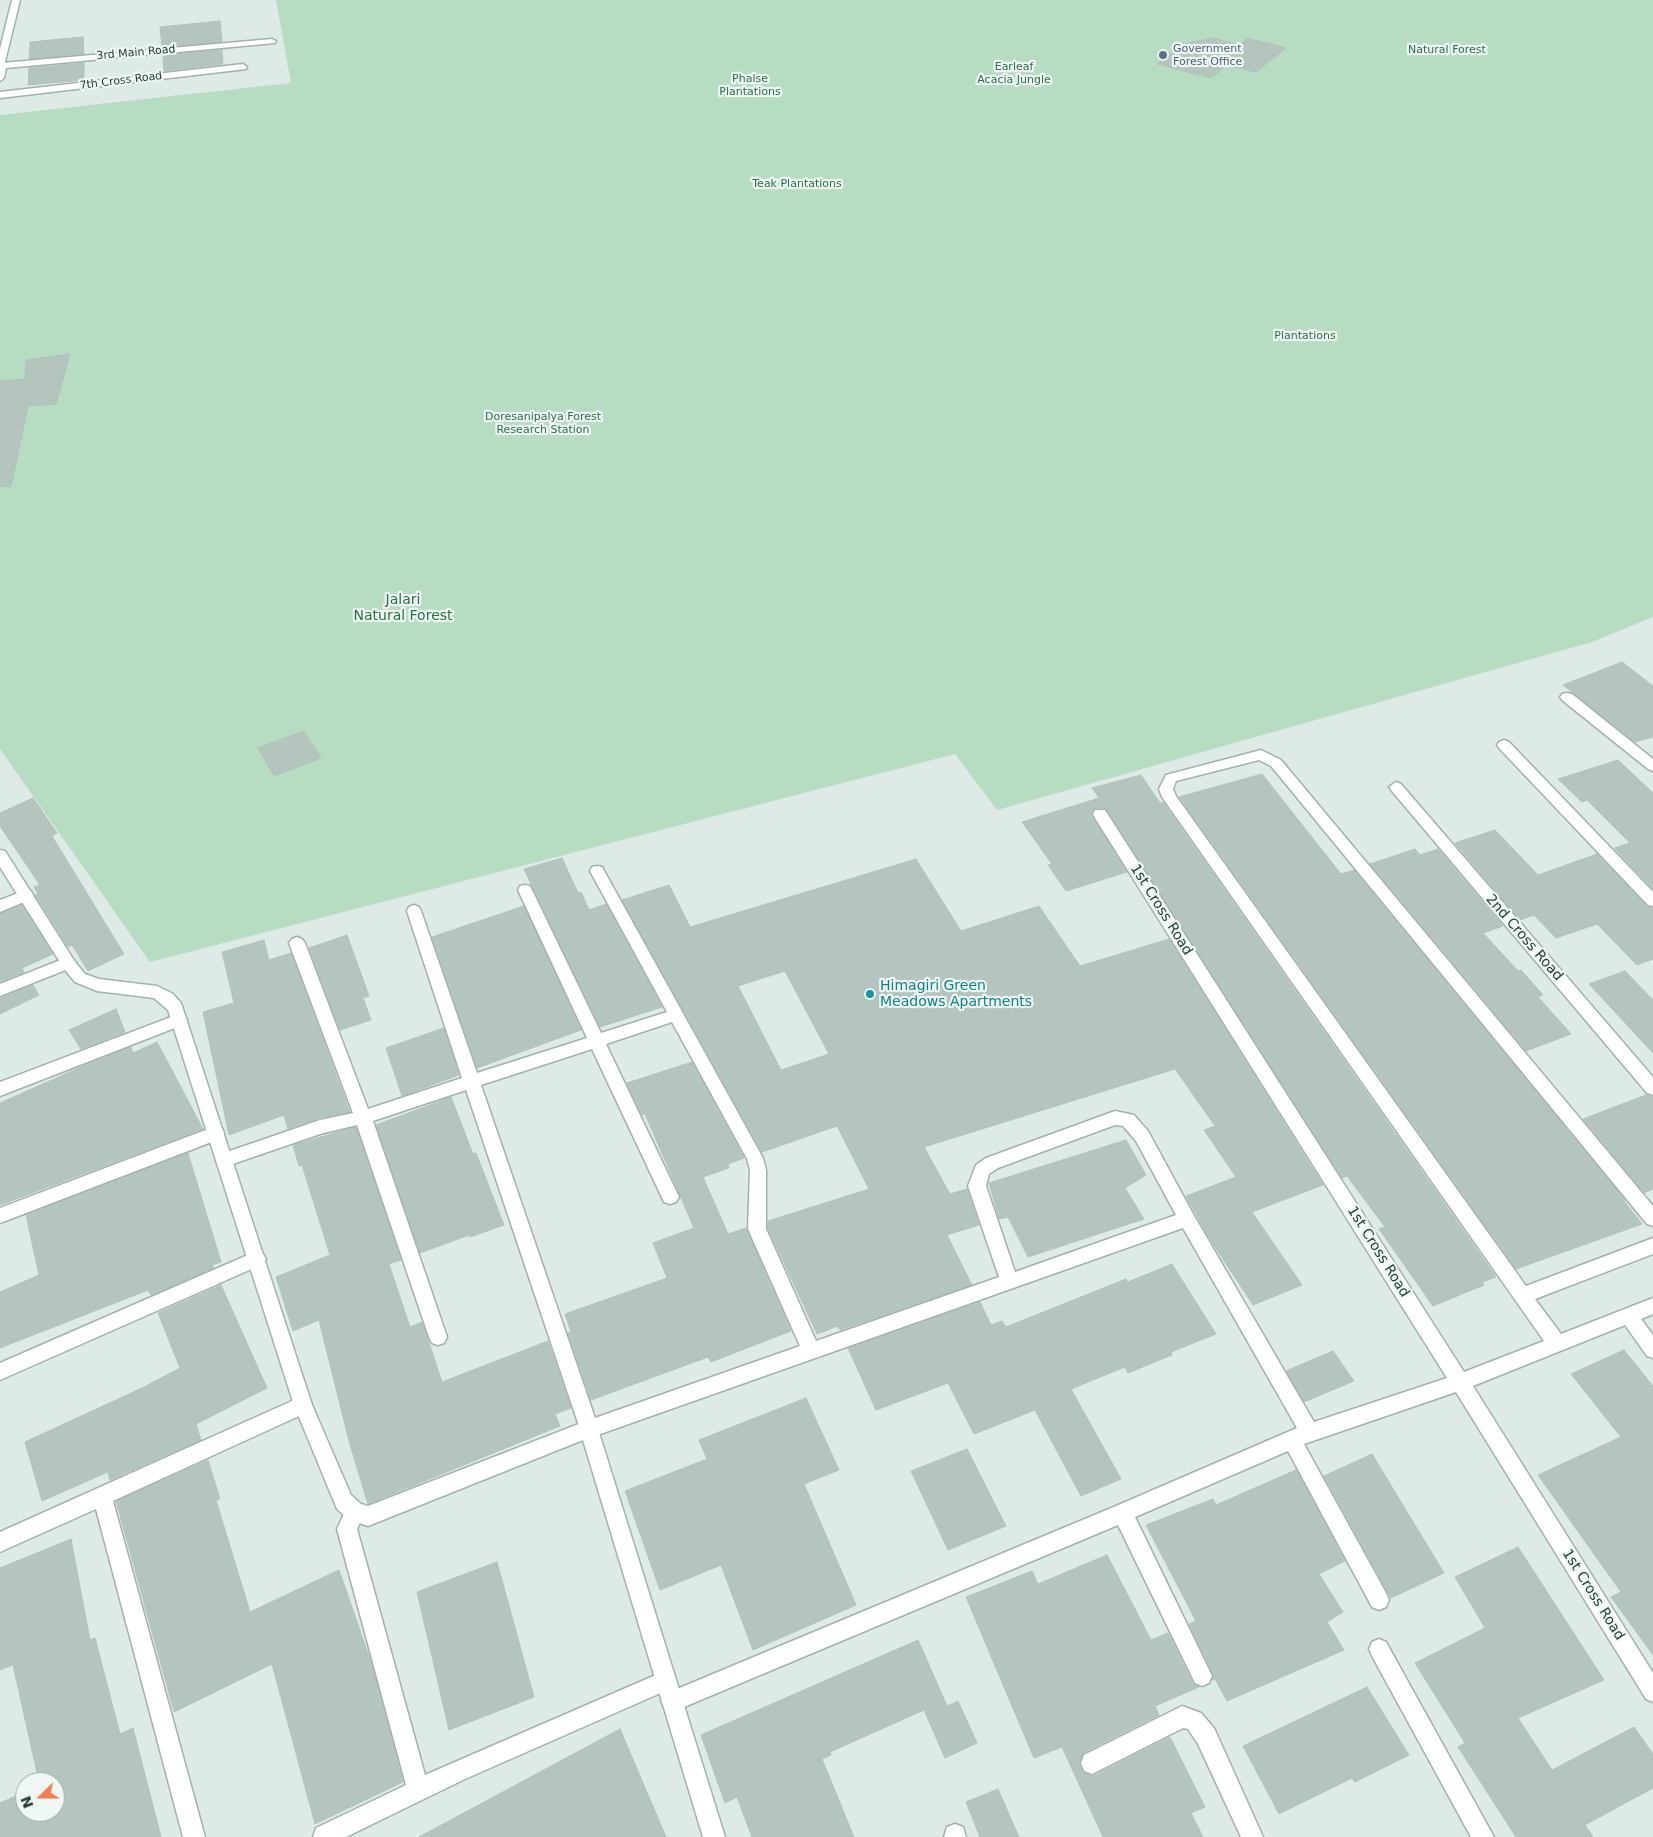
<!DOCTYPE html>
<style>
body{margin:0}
#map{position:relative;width:1653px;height:1837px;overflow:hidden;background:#deeae5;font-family:"DejaVu Sans",sans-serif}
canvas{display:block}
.north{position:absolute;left:15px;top:1772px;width:50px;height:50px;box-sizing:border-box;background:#eef7f3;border:1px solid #9baba6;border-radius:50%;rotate:248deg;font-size:14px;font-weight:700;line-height:20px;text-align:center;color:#1f3a33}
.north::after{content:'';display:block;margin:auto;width:18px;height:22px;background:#f37d53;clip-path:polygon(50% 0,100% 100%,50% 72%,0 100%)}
</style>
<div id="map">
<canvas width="1653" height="1837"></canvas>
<div class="north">N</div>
</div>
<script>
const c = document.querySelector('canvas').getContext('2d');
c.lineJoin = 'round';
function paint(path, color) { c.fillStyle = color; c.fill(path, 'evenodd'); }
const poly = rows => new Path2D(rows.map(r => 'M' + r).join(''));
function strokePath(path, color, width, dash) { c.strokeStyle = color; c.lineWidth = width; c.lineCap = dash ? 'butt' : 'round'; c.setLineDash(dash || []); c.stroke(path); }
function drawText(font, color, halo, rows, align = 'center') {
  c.font = font + ' "DejaVu Sans",sans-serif'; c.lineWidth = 4.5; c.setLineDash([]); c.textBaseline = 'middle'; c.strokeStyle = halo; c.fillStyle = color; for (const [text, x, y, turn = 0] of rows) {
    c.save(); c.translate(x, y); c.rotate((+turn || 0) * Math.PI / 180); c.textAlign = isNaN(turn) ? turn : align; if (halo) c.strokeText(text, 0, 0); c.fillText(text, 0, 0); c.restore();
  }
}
paint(poly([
 [276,0,1653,0,1653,617,1592,642,997,810,955,754,150,962,0,749,0,115,291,83]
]), '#b6dcc1');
const building = poly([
 [220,21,222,42,162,47,160,27,220,21],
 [83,37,84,54,29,59,30,42,83,37],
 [1213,38,1240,45,1248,38,1286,48,1256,72,1227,65,1211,78,1157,64,1182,44,1213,38],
 [222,50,223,64,164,71,163,55,222,50],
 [84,63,84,80,28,85,29,68,84,63],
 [70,354,56,404,28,406,11,487,0,486,0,381,25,379,26,360,70,354],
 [1622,662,1653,686,1653,737,1635,742,1563,685,1622,662],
 [304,731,321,758,274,776,258,748,304,731],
 [1618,760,1653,793,1653,889,1614,848,1630,843,1587,800,1582,802,1558,779,1618,760],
 [1262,774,1341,874,1354,870,1625,1200,1624,1201,1642,1224,1516,1269,1179,797,1262,774],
 [1141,775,1160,803,1163,802,1496,1277,1482,1282,1484,1285,1433,1306,1379,1229,1385,1227,1347,1176,1342,1178,1105,808,1095,808,1091,815,1127,872,1066,891,1048,865,1052,864,1022,822,1099,798,1092,788,1141,775],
 [33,798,57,833,52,836,124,954,88,971,72,945,68,947,35,895,38,894,34,887,40,885,0,826,0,813,33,798],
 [1495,830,1538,875,1597,854,1647,906,1653,908,1653,959,1637,965,1597,924,1556,938,1534,915,1520,920,1455,843,1495,830],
 [1415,849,1420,855,1438,849,1503,926,1483,933,1518,971,1521,970,1543,995,1538,997,1571,1034,1526,1051,1370,864,1415,849],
 [562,858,578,893,581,892,589,910,606,904,662,1007,600,1027,524,869,562,858],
 [916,859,961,931,1039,906,1080,966,1169,939,1323,1185,1252,1212,1302,1285,1253,1305,1209,1238,1186,1196,1236,1177,1204,1130,1215,1126,1175,1069,924,1147,950,1194,967,1189,979,1225,947,1235,972,1285,840,1330,838,1326,817,1334,768,1229,768,1221,869,1189,837,1126,762,1152,622,900,669,885,690,927,916,859],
 [785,971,829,1054,781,1070,738,986,785,971],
 [22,905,53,954,22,968,24,972,0,982,0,914,22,905],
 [524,906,581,1030,477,1068,432,937,524,906],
 [347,935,369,996,363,998,371,1020,340,1030,309,948,347,935],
 [264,940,269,960,291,953,350,1112,319,1118,288,1129,284,1115,229,1135,203,1012,234,1003,222,952,264,940],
 [1625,971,1653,1000,1653,1053,1589,984,1625,971],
 [33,985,39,995,0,1014,0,998,33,985],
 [116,1009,125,1032,81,1049,69,1030,116,1009],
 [444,1028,459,1075,402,1096,386,1048,444,1028],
 [157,1042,203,1129,0,1205,0,1103,90,1063,131,1047,133,1053,157,1042],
 [692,1062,744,1158,728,1164,729,1168,703,1177,728,1234,746,1228,791,1331,711,1362,708,1357,591,1400,568,1333,571,1332,565,1314,667,1278,653,1243,694,1228,645,1114,642,1115,627,1083,692,1062],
 [1646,1095,1653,1097,1653,1189,1644,1193,1583,1119,1646,1095],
 [451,1097,473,1154,476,1153,504,1225,470,1237,469,1235,420,1253,376,1125,451,1097],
 [356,1127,401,1260,389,1264,410,1327,422,1322,442,1382,548,1341,571,1408,555,1414,560,1426,368,1504,349,1441,319,1320,293,1331,276,1277,330,1255,302,1165,299,1166,293,1145,356,1127],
 [1126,1140,1146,1175,1125,1188,1144,1219,1028,1257,1008,1217,999,1219,989,1183,1126,1140],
 [188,1153,221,1262,212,1265,214,1268,151,1295,148,1290,0,1348,0,1292,39,1275,26,1215,188,1153],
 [1172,1264,1216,1334,1171,1352,1172,1355,1128,1373,1125,1367,1071,1389,1121,1479,1081,1496,1035,1410,974,1434,948,1383,876,1410,848,1348,980,1302,991,1325,1002,1321,1006,1327,1126,1279,1128,1282,1172,1264],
 [221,1285,267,1388,196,1424,201,1440,110,1480,108,1472,42,1501,25,1442,142,1388,180,1368,158,1313,221,1285],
 [1624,1350,1653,1386,1653,1655,1611,1597,1621,1592,1538,1475,1621,1437,1571,1374,1624,1350],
 [1333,1351,1354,1381,1304,1402,1286,1371,1333,1351],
 [806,1398,839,1470,804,1484,856,1605,753,1650,721,1565,660,1590,625,1491,707,1459,699,1440,806,1398],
 [967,1449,1006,1526,948,1550,911,1471,967,1449],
 [1372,1454,1444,1573,1391,1598,1324,1476,1372,1454],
 [208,1460,220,1499,216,1500,250,1612,339,1570,373,1668,403,1782,315,1824,272,1664,174,1712,116,1501,208,1460],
 [1296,1470,1345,1561,1319,1574,1343,1612,1327,1622,1344,1650,1227,1701,1215,1679,1212,1680,1214,1675,1189,1624,1196,1621,1146,1525,1213,1499,1216,1505,1296,1470],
 [71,1539,90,1640,95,1638,120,1734,133,1728,161,1837,0,1837,0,1803,25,1792,25,1812,55,1812,55,1782,39,1782,13,1665,0,1670,0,1568,71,1539],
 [1518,1547,1604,1680,1518,1718,1552,1770,1634,1727,1653,1754,1653,1788,1585,1825,1593,1837,1516,1837,1458,1747,1465,1743,1415,1663,1485,1628,1455,1577,1518,1547],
 [1107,1555,1151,1640,1168,1633,1193,1684,1199,1687,1155,1706,1159,1715,1083,1753,1079,1764,1083,1773,1093,1776,1170,1737,1205,1807,1191,1813,1203,1837,1103,1837,1062,1747,1034,1758,966,1597,1032,1571,1038,1584,1107,1555],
 [497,1562,534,1697,449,1730,417,1592,497,1562],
 [918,1640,947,1706,958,1701,977,1743,945,1758,924,1710,830,1752,831,1755,822,1759,854,1837,752,1837,737,1797,725,1803,701,1735,918,1640],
 [1367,1687,1409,1755,1355,1782,1352,1778,1279,1814,1243,1746,1367,1687],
 [620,1729,666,1837,419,1837,620,1729],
 [998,1789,1019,1837,980,1837,966,1802,998,1789]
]);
paint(building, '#b4c5be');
strokePath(building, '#b1c3bc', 1);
const street = poly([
 [272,39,276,41,275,43,6,68,4,78,0,81,0,64,2,63,272,39],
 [243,64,247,67,246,69,0,98,0,92,243,64],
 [1567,693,1572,694,1653,759,1653,771,1648,769,1562,700,1560,697,1562,694,1567,693],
 [1504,740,1509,742,1653,892,1653,906,1648,905,1499,748,1497,745,1499,742,1504,740],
 [1261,750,1281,760,1653,1206,1653,1226,1647,1224,1271,766,1259,760,1176,781,1173,789,1176,796,1526,1286,1653,1238,1653,1254,1535,1299,1561,1334,1653,1298,1653,1314,1641,1319,1653,1335,1653,1358,1647,1356,1625,1325,1473,1386,1653,1673,1653,1702,1646,1699,1456,1392,1304,1444,1386,1593,1389,1600,1386,1607,1379,1610,1372,1607,1288,1451,1135,1517,1212,1676,1209,1683,1202,1686,1195,1683,1118,1525,672,1712,665,1708,661,1701,665,1694,1116,1506,1297,1428,1183,1228,589,1438,582,1435,466,1090,373,1121,447,1337,444,1343,438,1345,432,1343,429,1337,357,1125,320,1134,224,1167,218,1165,216,1160,218,1155,320,1120,353,1113,289,943,292,939,297,937,302,939,305,943,368,1109,462,1078,407,911,409,907,414,905,419,907,421,911,477,1073,587,1038,518,890,520,886,525,885,530,886,532,890,601,1033,667,1012,590,871,592,867,597,866,602,867,763,1158,766,1170,766,1229,816,1341,999,1277,968,1186,976,1165,986,1158,1115,1111,1134,1115,1148,1131,1193,1214,1314,1422,1447,1378,1095,818,1093,814,1095,810,1105,810,1464,1372,1544,1341,1162,797,1159,789,1166,775,1261,750],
 [672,1022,747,1159,750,1170,748,1229,800,1346,595,1418,481,1085,592,1049,664,1202,670,1204,676,1202,679,1197,606,1044,672,1022],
 [1115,1125,1123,1126,1136,1141,1176,1215,1015,1272,986,1186,989,1174,998,1168,1115,1125],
 [1396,782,1401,784,1653,1077,1653,1095,1647,1093,1391,790,1389,787,1396,782],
 [26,890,31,891,33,895,31,899,0,912,0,900,26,890],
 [68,957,73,959,76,963,73,967,0,996,0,984,68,957],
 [179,1014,185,1016,187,1020,185,1024,0,1096,0,1082,179,1014],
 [216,1126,222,1128,224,1133,222,1138,0,1223,0,1208,216,1126],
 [257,1251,263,1254,266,1259,263,1264,0,1380,0,1363,257,1251],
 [303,1396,310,1399,312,1405,310,1411,113,1501,205,1837,183,1837,96,1509,0,1552,0,1532,303,1396],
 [355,1502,362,1505,365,1512,357,1529,425,1775,665,1671,672,1674,675,1681,672,1688,465,1779,346,1837,313,1837,316,1828,406,1785,337,1529,348,1505,355,1502],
 [1379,1639,1386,1642,1494,1837,1471,1837,1372,1656,1369,1649,1372,1642,1379,1639],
 [1182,1706,1201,1713,1214,1728,1263,1837,1241,1837,1198,1744,1188,1729,1183,1728,1092,1774,1084,1771,1081,1763,1084,1755,1182,1706],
 [955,1824,963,1827,966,1837,944,1837,947,1827,955,1824]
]);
const secondary = poly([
 [12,0,20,0,4,66,0,69,0,49,12,0],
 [0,850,5,851,75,962,85,974,99,979,157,986,173,994,181,1003,312,1405,351,1495,361,1504,368,1506,589,1420,596,1423,725,1837,703,1837,583,1440,368,1526,348,1519,337,1509,294,1405,168,1010,154,998,97,991,75,982,65,970,0,867,0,850]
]);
strokePath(street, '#a1b2ac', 3);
strokePath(secondary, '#9db6ad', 3);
paint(street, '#fff');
paint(secondary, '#fff');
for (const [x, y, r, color] of [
 [1163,55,5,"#5c6f8a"],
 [870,994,5,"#0f9aa8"]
]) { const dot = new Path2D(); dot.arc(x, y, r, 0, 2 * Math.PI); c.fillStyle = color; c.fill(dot); strokePath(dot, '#eef7f3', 2); }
drawText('11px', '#4e5e75', '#eef7f3', [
 ["Government",1173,49],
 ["Forest Office",1173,62]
], 'left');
drawText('11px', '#2a7146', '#eef7f3', [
 ["Natural Forest",1447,50],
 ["Earleaf",1014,67],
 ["Acacia Jungle",1014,80],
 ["Phalse",750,79],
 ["Plantations",750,92],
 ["Teak Plantations",797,184],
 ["Plantations",1305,336],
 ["Doresanipalya Forest",543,417],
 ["Research Station",543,430]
]);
drawText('11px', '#1f3a33', '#eef7f3', [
 ["3rd Main Road",136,53,-5],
 ["7th Cross Road",121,81,-7]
]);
drawText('14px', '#2a7146', '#eef7f3', [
 ["Jalari",403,600],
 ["Natural Forest",403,616]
]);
drawText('14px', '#1f3a33', '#eef7f3', [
 ["1st Cross Road",1161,910,58],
 ["2nd Cross Road",1524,938,49],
 ["1st Cross Road",1378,1252,58],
 ["1st Cross Road",1593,1595,58]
]);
drawText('14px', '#0d838f', '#eef7f3', [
 ["Himagiri Green",880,986],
 ["Meadows Apartments",880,1002]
], 'left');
</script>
